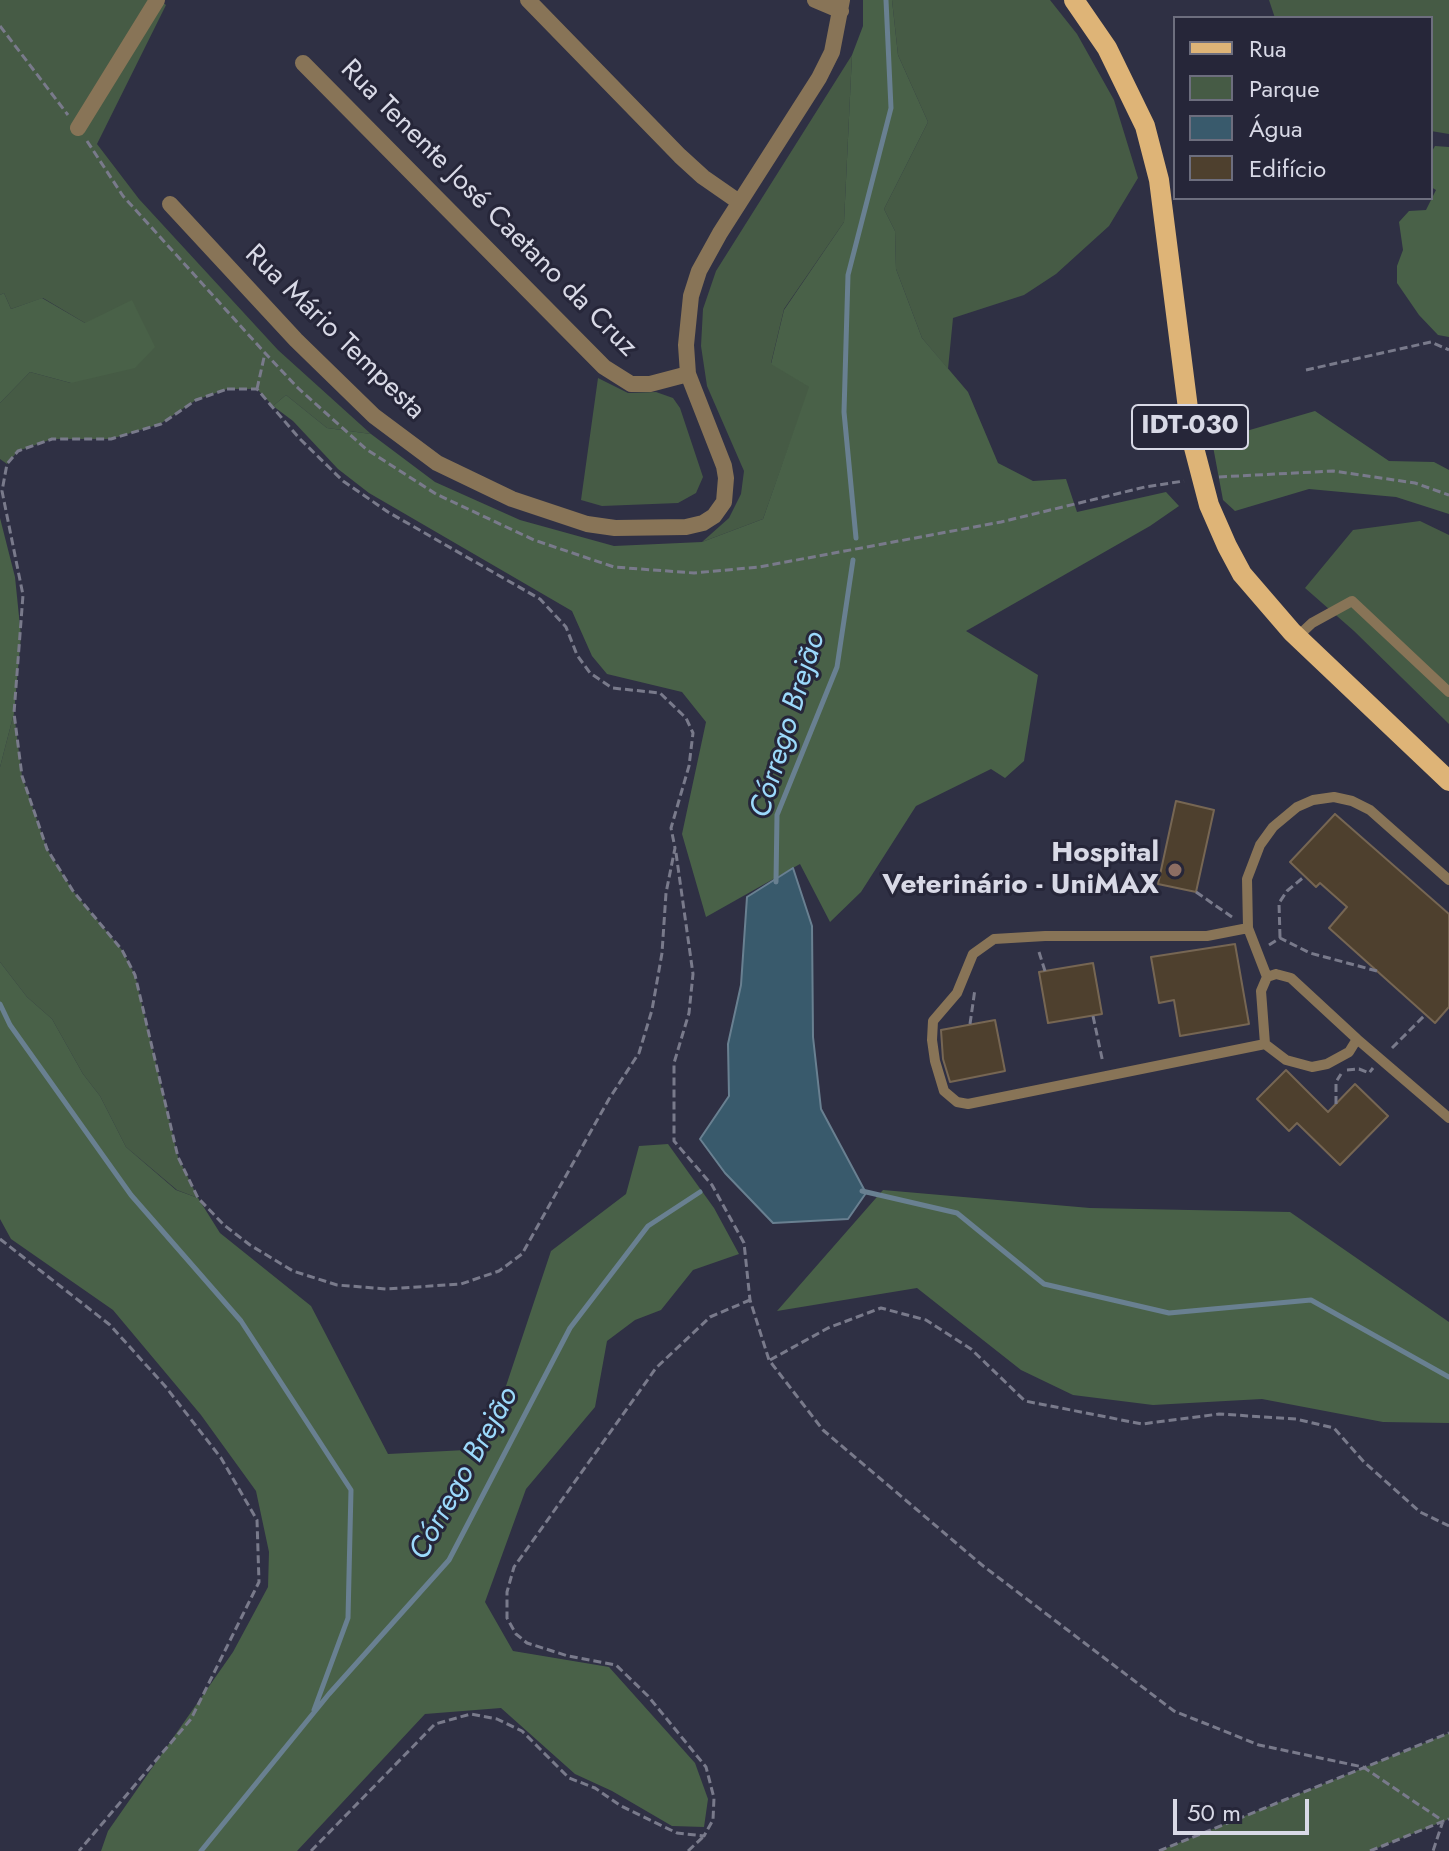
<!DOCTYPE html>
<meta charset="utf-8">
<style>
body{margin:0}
#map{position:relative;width:1449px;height:1851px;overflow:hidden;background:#2f3044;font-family:Jost,sans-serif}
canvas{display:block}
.legend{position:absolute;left:1173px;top:16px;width:260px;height:184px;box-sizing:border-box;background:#262639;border:2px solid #6d6e7e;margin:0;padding:10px 14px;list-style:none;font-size:24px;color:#d8d9e6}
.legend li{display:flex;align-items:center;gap:16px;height:40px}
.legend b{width:40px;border:2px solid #6d6e7e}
.scale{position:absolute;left:1173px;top:1799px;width:136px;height:36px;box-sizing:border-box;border:4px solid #d8d9e6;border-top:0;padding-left:10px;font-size:24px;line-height:28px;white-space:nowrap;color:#d8d9e6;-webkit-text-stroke:6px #262639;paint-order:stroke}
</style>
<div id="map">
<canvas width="1449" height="1851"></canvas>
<ul class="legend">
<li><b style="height:10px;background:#deb477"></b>Rua</li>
<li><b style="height:22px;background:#465b45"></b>Parque</li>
<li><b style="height:22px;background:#395a6c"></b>Água</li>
<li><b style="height:22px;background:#4e402e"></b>Edifício</li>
</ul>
<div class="scale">50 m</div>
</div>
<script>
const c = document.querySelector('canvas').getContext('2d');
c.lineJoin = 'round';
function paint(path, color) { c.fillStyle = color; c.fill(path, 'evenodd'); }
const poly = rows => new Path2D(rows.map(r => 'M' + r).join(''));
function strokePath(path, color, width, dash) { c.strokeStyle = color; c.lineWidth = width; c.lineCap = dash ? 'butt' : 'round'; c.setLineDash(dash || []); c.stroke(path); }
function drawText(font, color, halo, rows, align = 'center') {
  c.font = font + ' Jost,sans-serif'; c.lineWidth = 6; c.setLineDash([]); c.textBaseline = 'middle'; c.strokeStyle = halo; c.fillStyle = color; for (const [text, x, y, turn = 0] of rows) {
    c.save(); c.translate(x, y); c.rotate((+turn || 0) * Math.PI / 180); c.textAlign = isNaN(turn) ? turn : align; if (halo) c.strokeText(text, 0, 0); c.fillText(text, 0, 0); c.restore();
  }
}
paint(poly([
 [0,0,160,0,166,5,97,144,139,199,278,350,371,434,327,428,286,395,273,406,257,389,227,389,196,400,160,424,111,439,52,439,18,451,7,464,0,459,0,403,30,372,71,383,85,323,43,298,11,309,4,293,0,295],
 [892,0,1050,0,1077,34,1114,100,1138,178,1109,226,1056,274,1024,295,953,318,948,369,922,338,896,269,895,231,884,209,928,122,898,55],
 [1269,0,1449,0,1449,134,1431,131,1431,18,1275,18],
 [852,55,844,222,784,309,771,363,810,387,763,519,702,542,729,518,741,494,744,471,707,386,701,346,703,309,716,271],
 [598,378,628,393,656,392,673,398,680,408,703,477,696,493,678,503,602,506,581,500],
 [1420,521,1449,535,1449,724,1354,631,1305,588,1353,530],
 [14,713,22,776,47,849,73,891,122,950,135,975,178,1157,198,1198,177,1190,126,1147,100,1096,83,1074,52,1019,27,997,0,962,0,767],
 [1449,1733,1449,1819,1370,1851,1159,1851]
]), '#465b45');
paint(poly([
 [863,0,892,0,898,55,928,122,884,209,895,231,896,269,922,338,968,392,998,463,1033,481,1066,479,1077,512,1166,492,1179,506,1150,526,966,631,1038,675,1024,761,1005,778,991,769,916,806,861,892,830,922,800,864,706,917,682,834,706,722,682,692,607,674,592,656,572,611,369,493,338,469,293,421,273,406,286,395,327,428,371,434,435,482,520,520,614,546,702,542,763,519,809,387,771,364,784,310,844,222,852,55,863,26],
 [1435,146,1449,147,1449,337,1438,335,1419,315,1397,283,1397,266,1403,250,1399,222,1409,211,1426,210,1436,190,1431,187,1431,153],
 [4,293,11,309,42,298,85,323,132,300,155,347,135,368,71,383,30,372,0,403,0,295],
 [1315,411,1389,461,1434,462,1449,470,1449,514,1396,497,1309,489,1235,511,1223,500,1212,441],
 [0,518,15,577,21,636,14,713,0,767],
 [0,962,27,997,52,1019,83,1074,100,1096,126,1147,176,1190,198,1198,220,1233,311,1306,388,1454,485,1449,551,1251,626,1194,639,1146,668,1144,714,1208,739,1254,693,1270,661,1310,635,1320,607,1341,595,1407,526,1489,485,1602,513,1651,609,1667,695,1763,708,1799,704,1827,672,1826,612,1791,575,1774,501,1708,425,1714,297,1851,101,1851,108,1831,233,1652,268,1587,269,1552,256,1491,201,1415,113,1310,11,1239,0,1219],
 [883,1190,1090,1208,1290,1212,1449,1322,1449,1423,1383,1422,1262,1399,1153,1405,1073,1395,1021,1370,917,1288,777,1311]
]), '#496148');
const water = poly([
 [793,868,812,926,813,1037,821,1109,866,1193,848,1219,773,1223,725,1173,700,1139,729,1096,728,1044,741,985,747,897,793,868]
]);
paint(water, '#395a6c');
strokePath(water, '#698091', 2);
strokePath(poly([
 [856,538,844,412,848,275,891,108,886,0],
 [776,882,777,815,837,667,853,560],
 [0,1004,10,1025,131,1195,241,1321,351,1490,348,1618,314,1710],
 [862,1191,957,1213,1044,1284,1169,1313,1311,1300,1449,1377],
 [201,1851,329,1694,449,1560,570,1328,648,1226,700,1192]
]), '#698091', 5);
const building = poly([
 [1176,801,1214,810,1196,892,1158,884,1176,801],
 [1335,814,1449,914,1449,1007,1435,1023,1329,928,1347,907,1320,883,1316,887,1290,862,1335,814],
 [1235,944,1249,1024,1180,1036,1174,1000,1159,1003,1151,957,1235,944],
 [1093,963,1102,1014,1048,1023,1039,972,1093,963],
 [995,1020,1005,1071,950,1082,943,1059,941,1030,995,1020],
 [1286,1070,1328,1112,1355,1084,1388,1116,1340,1165,1297,1123,1289,1131,1257,1099,1286,1070]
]);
paint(building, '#4e402e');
strokePath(building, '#766653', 2);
strokePath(poly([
 [0,26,68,115],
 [87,141,123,196,265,353,298,388,366,449,436,494,534,540,614,567,694,573,759,567,1001,522,1145,487,1184,481],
 [1306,370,1431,342,1449,350],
 [227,389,257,389,299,438,343,481,388,512,540,599,566,627,577,655,590,673,612,688,660,693,686,718,693,733,689,766,671,828,675,848,666,893,662,953,652,1010,639,1053,609,1099,522,1254,499,1271,461,1284,386,1289,337,1285,293,1271,250,1245,224,1225,198,1198,178,1157,135,975,122,950,73,891,47,849,22,776,14,713,23,595,2,491,7,464,18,451,52,439,111,439,161,424,196,400,227,389],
 [257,389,265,353],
 [1219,477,1333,471,1415,483,1449,495],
 [676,853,693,974,689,1013,674,1063,674,1141,712,1185,744,1243,750,1300,769,1360,823,1430,982,1565,1174,1711,1259,1745,1363,1767,1443,1821,1433,1851],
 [1196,892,1232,917],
 [1280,937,1279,903,1287,891,1305,876],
 [1269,945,1280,938,1310,953,1377,971],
 [1039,952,1045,971],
 [1093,1016,1103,1063],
 [970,1024,975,989],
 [1392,1048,1426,1014],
 [1347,1070,1359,1069,1369,1073,1373,1068],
 [1336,1104,1336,1082,1341,1074],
 [0,1239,110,1325,165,1386,221,1458,257,1520,259,1582,191,1719,79,1851],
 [770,1360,828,1328,881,1308,926,1320,971,1349,1025,1401,1142,1424,1219,1414,1296,1419,1334,1428,1364,1462,1420,1512,1449,1526],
 [311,1851,435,1724,471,1714,497,1719,522,1731,569,1778,595,1788,621,1806,677,1833,704,1836,713,1820,714,1798,706,1767,648,1696,616,1665,568,1656,527,1643,516,1634,507,1618,507,1592,514,1567,656,1368,710,1317,750,1300],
 [688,1851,704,1836],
 [1159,1851,1449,1733],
 [1370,1851,1449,1819]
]), '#797a8b', 3, [8, 4]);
strokePath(poly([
 [1297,637,1312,623,1352,601,1449,692],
 [1248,928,1207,936,1045,936,994,939,973,954,957,993,933,1021,932,1040,935,1061,944,1091,957,1102,968,1104,1265,1044],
 [1276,974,1291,978,1357,1039,1349,1052,1327,1064,1312,1067,1286,1060,1265,1044,1261,991,1267,977,1276,974],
 [1267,977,1248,928,1247,879,1260,845,1273,827,1297,807,1313,800,1334,797,1352,801,1370,810,1449,880],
 [1357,1039,1449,1118]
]), '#887457', 10);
strokePath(poly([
 [528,0,680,156,703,177,739,202],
 [815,0,841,11],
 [303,63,604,367,631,384,650,384,688,374],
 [78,128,157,0],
 [170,204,296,340,374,416,437,463,512,499,587,524,615,528,686,527,703,523,714,516,724,502,726,478,724,466,688,374,686,345,691,296,699,271,720,233,819,78,832,52,842,0]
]), '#887457', 16);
strokePath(poly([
 [1074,0,1107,48,1145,126,1159,180,1192,440,1209,505,1227,546,1242,574,1292,632,1449,781]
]), '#deb477', 20);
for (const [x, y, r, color] of [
 [1175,870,8,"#8d6e63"]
]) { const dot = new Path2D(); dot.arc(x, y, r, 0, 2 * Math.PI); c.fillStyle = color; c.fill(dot); strokePath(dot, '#262639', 3); }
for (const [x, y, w] of [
 [1190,427,116]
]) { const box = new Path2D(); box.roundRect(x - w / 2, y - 22, w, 44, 6); c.fillStyle = '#262639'; c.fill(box); strokePath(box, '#d8d9e6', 2); }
drawText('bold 26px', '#d8d9e6', null, [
 ["IDT-030",1190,427]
]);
drawText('28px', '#d8d9e6', '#262639', [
 ["Rua Tenente José Caetano da Cruz",488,209,45],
 ["Rua Mário Tempesta",334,333,44]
]);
drawText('bold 28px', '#d8d9e6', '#262639', [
 ["Hospital",1159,854],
 ["Veterinário - UniMAX",1159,886]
], 'right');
drawText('italic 30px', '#9bd9fb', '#262639', [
 ["Córrego Brejão",789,725,-73],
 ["Córrego Brejão",465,1474,-61]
]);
</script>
